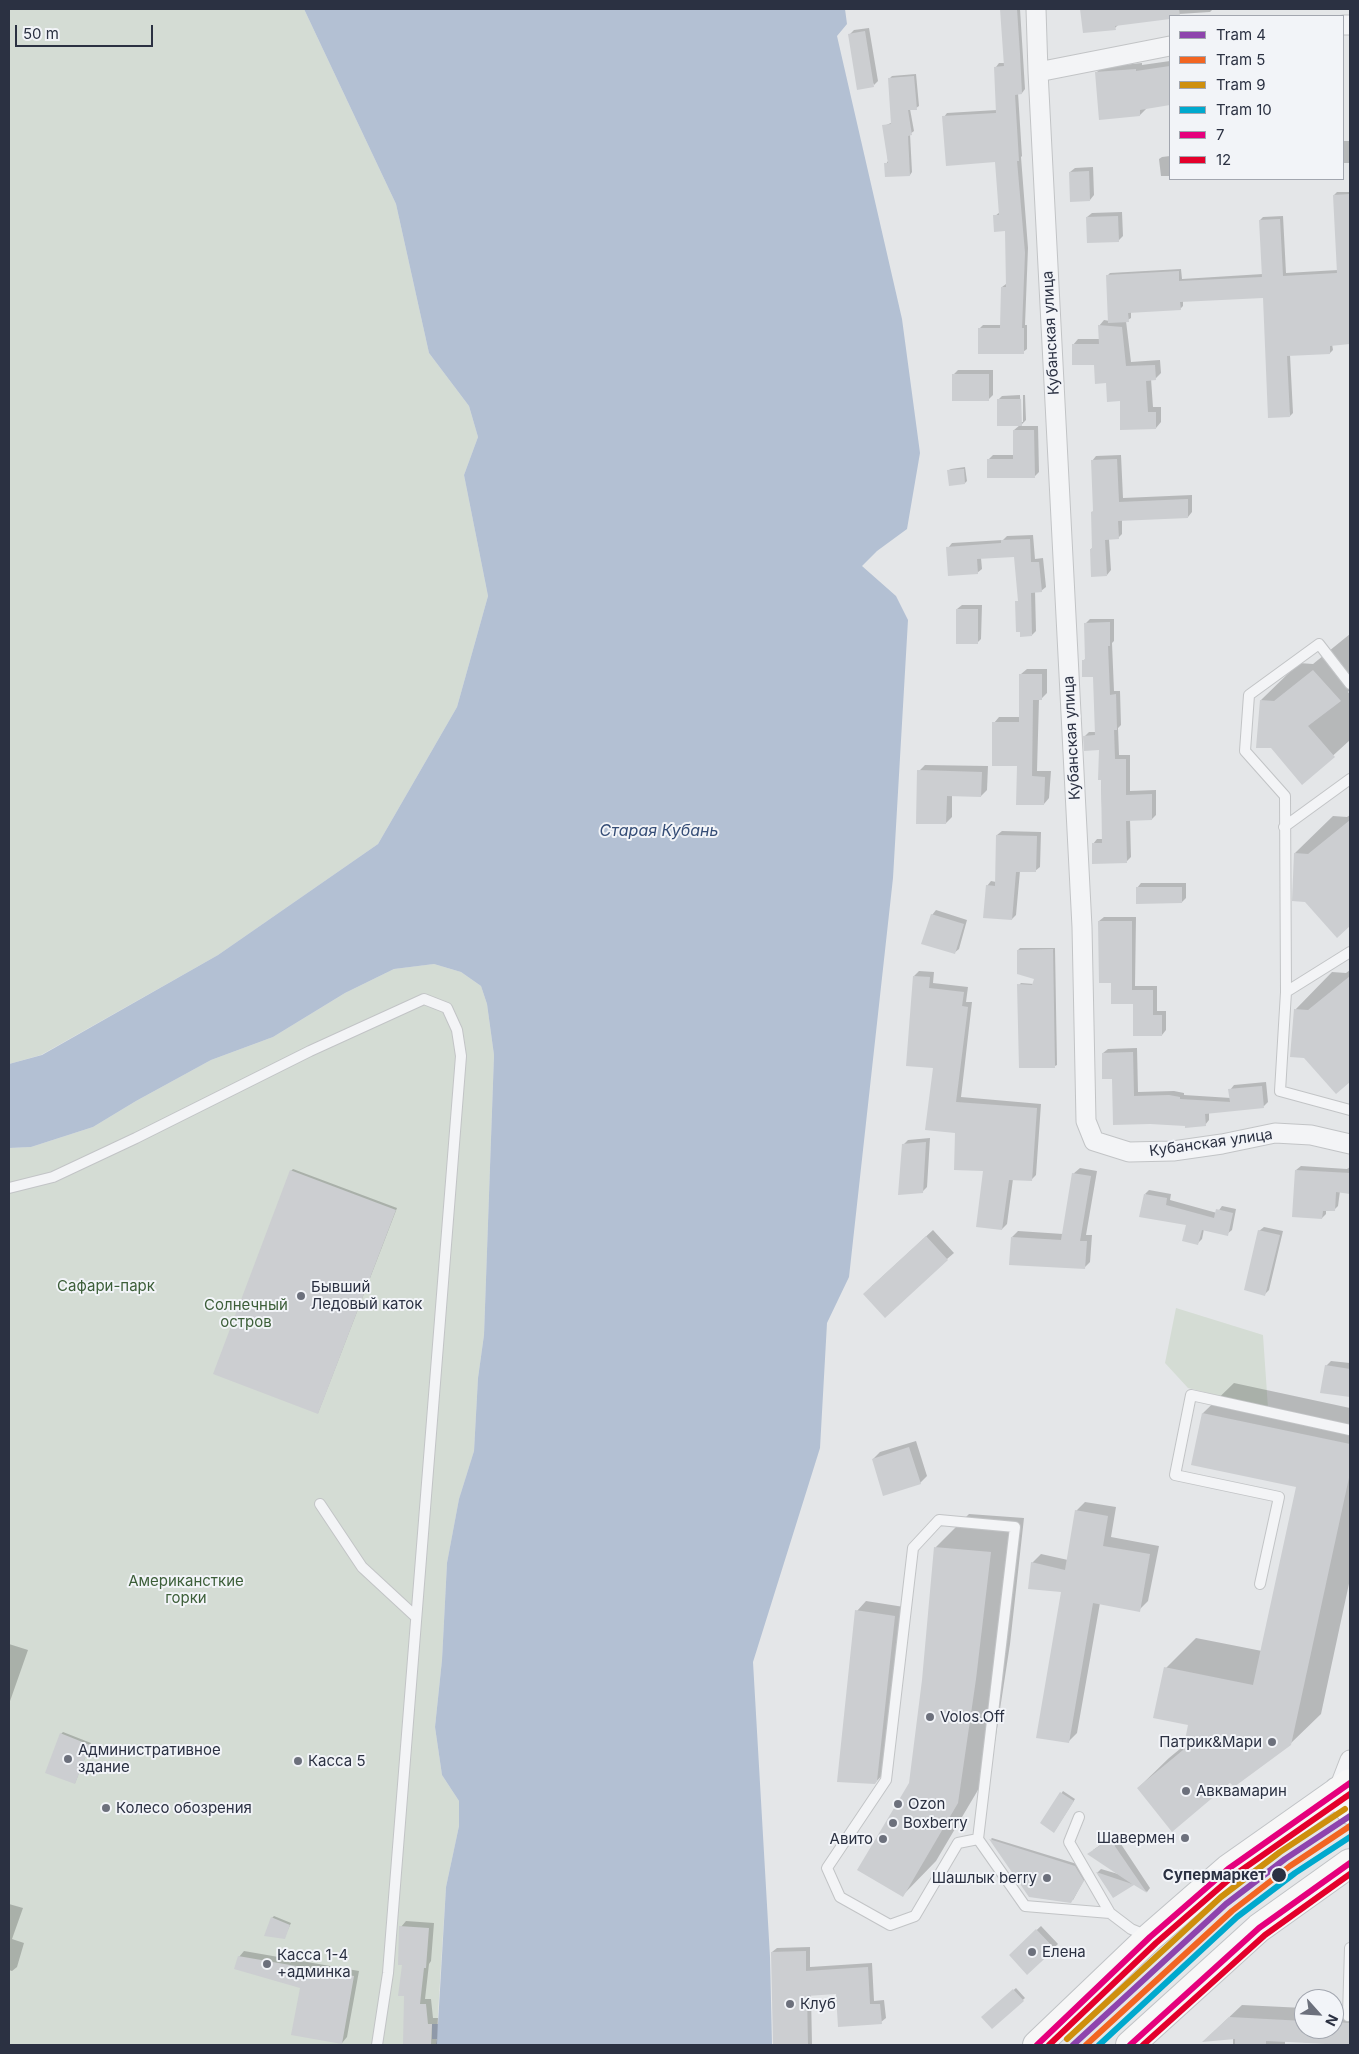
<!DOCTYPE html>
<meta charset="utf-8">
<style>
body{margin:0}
#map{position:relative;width:1359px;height:2054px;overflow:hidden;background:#e4e6e8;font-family:Inter,sans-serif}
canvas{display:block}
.frame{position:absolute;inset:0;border:10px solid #2b3142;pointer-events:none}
.legend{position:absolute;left:1169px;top:15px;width:175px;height:165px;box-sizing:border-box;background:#f2f4f8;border:1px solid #a2a6af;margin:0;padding:6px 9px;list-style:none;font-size:15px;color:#2b3142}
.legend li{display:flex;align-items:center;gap:10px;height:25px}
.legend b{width:25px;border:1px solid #a2a6af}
.north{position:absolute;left:1294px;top:1989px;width:50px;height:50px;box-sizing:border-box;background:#f2f4f8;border:1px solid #a2a6af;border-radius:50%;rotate:116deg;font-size:14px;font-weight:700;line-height:20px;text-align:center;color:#2b3142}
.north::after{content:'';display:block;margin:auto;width:18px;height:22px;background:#6c707c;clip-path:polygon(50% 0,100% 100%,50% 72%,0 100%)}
.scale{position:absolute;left:15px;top:25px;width:138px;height:22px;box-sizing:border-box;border:2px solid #2b3142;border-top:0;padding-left:6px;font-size:15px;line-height:18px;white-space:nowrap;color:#2b3142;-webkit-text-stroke:4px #f2f4f8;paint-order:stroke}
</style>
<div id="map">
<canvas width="1359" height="2054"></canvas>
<div class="frame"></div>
<ul class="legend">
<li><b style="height:6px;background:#8e44ad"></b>Tram 4</li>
<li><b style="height:6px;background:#f26522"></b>Tram 5</li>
<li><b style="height:6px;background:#ce8f0d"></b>Tram 9</li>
<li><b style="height:6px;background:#00a9ce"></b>Tram 10</li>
<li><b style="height:6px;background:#e5007d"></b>7</li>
<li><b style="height:6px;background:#e4002b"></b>12</li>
</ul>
<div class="north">N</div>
<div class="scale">50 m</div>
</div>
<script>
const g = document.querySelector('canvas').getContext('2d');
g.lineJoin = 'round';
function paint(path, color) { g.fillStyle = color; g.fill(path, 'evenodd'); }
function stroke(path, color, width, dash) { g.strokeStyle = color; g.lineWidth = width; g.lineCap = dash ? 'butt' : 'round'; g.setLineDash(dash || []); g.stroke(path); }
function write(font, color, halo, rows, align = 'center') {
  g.font = font + ' Inter,sans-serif'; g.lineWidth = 4; g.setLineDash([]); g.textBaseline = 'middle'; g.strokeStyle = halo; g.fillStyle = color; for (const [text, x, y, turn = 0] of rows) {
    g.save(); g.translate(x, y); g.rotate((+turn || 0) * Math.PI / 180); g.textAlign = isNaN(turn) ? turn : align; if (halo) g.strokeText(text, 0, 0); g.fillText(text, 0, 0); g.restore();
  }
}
const green = new Path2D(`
 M9 9H304L396 204 429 353 469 406 478 437 464 475 488 596 457 707 378 844 218 955 41 1055 9 1064Z
 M434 964 461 972 481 986 487 1004 494 1055 484 1335 478 1378 474 1451 459 1499 447 1563 442 1660 435 1727 442 1775 459 1801V1826L446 1887 436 2045H9V1148L31 1147 93 1127 136 1101 211 1060 273 1037 345 993 394 969Z
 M1176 1308 1263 1335 1268 1408 1188 1388 1165 1363Z`);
const water = new Path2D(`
 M304 9H845L847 24 837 36 902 319 920 453 907 529 877 551 862 566 896 596 908 620 893 878 849 1277 827 1323 820 1448 753 1662 770 1957 772 2045H436L437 2039H432V2024H438L446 1887 459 1826V1801L442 1775 435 1727 442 1660 447 1563 459 1499 474 1451 478 1378 484 1335 494 1055 487 1004 481 986 461 972 434 964 394 969 345 993 273 1037 211 1060 136 1101 93 1127 31 1147 9 1148V1064L42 1055 218 955 378 844 457 707 488 596 464 475 478 437 469 406 429 353 396 204Z`);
const shadow = new Path2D(`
 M1001 9H1020L1025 89 1022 93H1018L1022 156 1021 157 1028 248 1025 325H1027V349L1023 352 979 329 983 325H1002V287L1006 284V230L995 216 1000 212 996 161 944 117 947 113 997 110 996 67 999 63H1005Z
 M1082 9H1213L1210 12 1179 14 1170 16V18L1119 24 1115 28 1084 32Z
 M869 28 878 81 874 85 849 35 854 30Z
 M1170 61V104L1147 108 1140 115 1096 73 1102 67 1142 63V65Z
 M916 74 919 106 916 108 910 109 914 131 910 134 912 172 910 175 886 164 888 161 884 126 893 122 889 79 892 76Z
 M1343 141H1350V163H1343Z
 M1170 156V176H1161L1159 159 1162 157Z
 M1093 167 1094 195 1090 200 1070 172 1075 168Z
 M1337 192H1350V343L1332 344 1333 350 1330 353 1290 355 1293 413 1290 416 1264 296 1183 301V306L1180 309 1131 312V318L1126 321 1131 362 1160 360 1161 373 1155 379H1151L1153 407H1161V422L1156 428 1121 400 1096 363 1073 345 1078 339H1100L1099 326 1104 320 1110 321 1107 276 1110 273 1181 269 1182 279 1263 274 1260 220 1263 217 1283 216 1286 273 1338 270 1334 195Z
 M1122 212 1123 236 1118 241 1087 217 1092 213Z
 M958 370H993V395L989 399 953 375Z
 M1020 395 1021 422H1023V395H1025L1026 420 1020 426H1038L1039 472 1034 477 989 459 993 455H1014V430L1020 425 998 400 1002 396Z
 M1121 455 1123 498 1192 495V512L1188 517 1122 519V534L1118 538 1109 539 1111 570 1107 575 1091 549 1093 547 1094 510 1092 461 1096 456Z
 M965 467 967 481 965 483 949 470 951 469Z
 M1033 535 1035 559 1043 558 1046 587 1041 591H1035L1036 631 1032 635 1017 602 1019 600 1015 556 981 558 982 569 977 573 948 548 952 543 1003 540 1007 536Z
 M962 605H982L981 639 977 643 957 609Z
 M1090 619H1114V641L1112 643 1114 691H1120L1121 725 1118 728 1119 755H1130V791L1156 790V815L1152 819H1130L1131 857 1126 862 1093 844 1097 839H1103L1100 749 1085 736 1089 732H1096L1094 676 1083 661 1086 658V623Z
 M1350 634V690L1348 692 1350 694V740L1303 783 1261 700 1299 663 1313 664Z
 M1027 669H1047V693L1041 699H1039L1037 771H1051L1049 798 1044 804 994 723 999 717H1021V674Z
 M925 765 988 766 987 790 981 796 952 795V817L946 823 919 771Z
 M1350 815V924L1337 936 1295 853 1333 816 1347 817Z
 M1002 831 1041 832 1040 867 1035 871H1020L1016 915 1012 919 987 886 991 881 996 882 997 835Z
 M1141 883H1186V898L1182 902 1137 888Z
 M936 910 967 920 959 949 954 953 932 915Z
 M1104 917H1136L1135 986H1157V1011H1166V1030L1162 1035 1134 1003 1113 982 1099 921Z
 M1020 948H1055L1057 1065 1055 1066 1019 985 1021 983 1034 984 1035 978 1018 950Z
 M1350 970V1080L1336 1092 1295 1010 1332 972 1346 973Z
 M919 971 934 972 933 983 968 987 966 1002H972L961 1097 1041 1104 1036 1175 1031 1180 1013 1179 1007 1224 1002 1229 985 1170 956 1132 934 1067 914 976Z
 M1137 1048 1138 1092 1174 1091 1184 1093V1095L1231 1098 1230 1090 1234 1085 1266 1082 1268 1102 1264 1106 1209 1112V1120L1205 1125 1150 1123 1114 1078 1103 1053 1108 1049Z
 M930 1138 927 1187 922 1192 903 1145 908 1140Z
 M1301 1166 1347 1169 1350 1167V1193L1340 1191 1338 1206 1334 1210H1326V1214L1322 1218 1296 1170Z
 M1080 1168 1097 1171 1086 1235H1092L1090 1262 1084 1268 1012 1237 1018 1231 1063 1234 1073 1174Z
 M293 1169 397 1208 318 1413 291 1171Z
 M1149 1190 1171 1194 1170 1200 1217 1213 1222 1206 1236 1209 1232 1230 1227 1234 1204 1229 1202 1239 1197 1244 1188 1224 1145 1194Z
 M1264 1227 1283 1231 1269 1290 1265 1294 1259 1231Z
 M933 1230 954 1253 947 1259 871 1287Z
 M1331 1361 1350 1363V1396L1322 1392 1326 1366Z
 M1234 1383 1350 1408V1579L1321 1714 1290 1744 1230 1781 1138 1788 1169 1758 1186 1744 1190 1724 1166 1668 1196 1638 1262 1651 1298 1486 1192 1464 1203 1413Z
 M916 1441 927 1476 920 1483 873 1459 880 1452Z
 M1085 1502 1116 1507 1111 1537 1159 1546 1148 1601 1139 1610 1100 1603 1077 1733 1068 1742 1063 1591 1032 1563 1041 1554 1068 1560 1076 1511Z
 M969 1514 1024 1518 1010 1644 991 1768 936 1861 903 1895 911 1783 923 1680 936 1547Z
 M866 1601 904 1607 884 1773 875 1783 857 1611Z
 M9 1644 28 1650 9 1704Z
 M63 1732 91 1743 75 1783 61 1734Z
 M1063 1791 1075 1799 1056 1829 1041 1823Z
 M1115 1835 1150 1888 1147 1892 1134 1883 1114 1897 1097 1873 1101 1869 1118 1874 1093 1850Z
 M992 1838 1077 1864 1085 1878 1073 1900 1029 1896 991 1839Z
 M9 1904 23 1908 12 1939 24 1943 17 1967 12 1971 9 1970Z
 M274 1916 291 1923 284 1938 272 1918Z
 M406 1921 434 1923 431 1961 429 1964 425 1999H431L433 2018H438L437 2045H404L405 1995 401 1927Z
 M1041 1926 1058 1944 1027 1973 1010 1955Z
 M810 1947V1967L872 1963 874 2001 884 2000 886 2018 881 2022 837 1993 811 1994 812 2045H774L772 1952 777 1948Z
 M244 1951 359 1971 347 2037 342 2043 301 1987 239 1957Z
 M1016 1988 1025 1998 992 2027 983 2017Z
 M1242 2005 1304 2008V2029H1334V2009L1350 2010V2045L1285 2041V2045H1233V2038L1205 2040Z`);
const building = new Path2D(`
 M1000 9H1017L1020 54 1022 94 1015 95 1019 161H1017L1025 253 1022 328H1024V354H978V328H1000L1001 287H1006L1005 231 994 232 993 215H999L995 162 946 166 942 116 996 113 994 67 1004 66Z
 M1080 9H1179L1180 16H1170V19L1115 26 1116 30 1083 33Z
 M865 31 874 87 857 90 848 34Z
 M1170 66V105L1140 110V116L1099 120 1095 72 1136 69V71Z
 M914 76 917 110H908L912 135 908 136 910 176 885 177 884 163H888L882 125 891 124 888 78Z
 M1089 171 1090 201 1070 202 1069 172Z
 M1350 194V344L1330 346V354L1287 356 1290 417 1268 418 1263 298 1180 302 1181 310 1128 313 1129 322 1108 323 1106 275 1179 271V281L1262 277 1259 220 1280 219 1283 276 1337 273 1333 195Z
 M1118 216 1119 242 1087 243 1086 217Z
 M1098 325 1122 327 1126 366 1155 365 1156 380 1146 381 1148 412H1156V429L1120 430V401L1107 402 1106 383 1095 384 1094 365H1072V344H1099Z
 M952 374H989V401H952Z
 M997 399H1021L1022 426H997Z
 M1013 430H1034L1035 478H987V459H1013Z
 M1117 459 1119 502 1188 499V518L1118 521 1119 539 1105 540 1107 576 1091 577 1090 549H1092L1091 512 1093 511 1091 460Z
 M964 469 965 484 949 486 947 470Z
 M1030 539 1031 562H1039L1042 592 1031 593 1032 636 1020 637V632H1016L1015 601H1018L1014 557 977 559 978 574 948 576 946 547 1001 543V540Z
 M956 609H978V644H956Z
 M1110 622V646H1108L1110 695 1116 694 1117 730H1114L1115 759H1126V795L1152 794V820L1126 821 1127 863 1092 864V843H1102L1101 780H1098L1099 750 1084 751 1083 736 1095 735 1093 677H1082V660H1085L1084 623Z
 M1313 670 1341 701 1308 726 1335 757 1302 785 1271 748H1256L1260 700 1274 701Z
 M1019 674H1042V700H1033L1032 776 1045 777 1044 805H1016L1017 766H992V722H1019Z
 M917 770 982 772 981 797 947 796 946 824H916Z
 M1350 820V926L1337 938 1305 902 1292 901 1294 853 1308 854Z
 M996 835 1037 836 1036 872H1016L1012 920 983 918 986 885 995 886Z
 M1136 887H1182V903L1136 904Z
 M931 914 964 924 955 954 921 944Z
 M1098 921H1132V990H1153V1015H1162V1036H1133V1004H1111V983H1099Z
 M1053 949 1055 1068H1019L1017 984 1032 985 1034 979 1017 974V950Z
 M913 976 930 977 929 988 964 992 962 1006 968 1007 956 1102 1037 1108 1032 1181 1009 1180 1002 1230 976 1227 983 1171 954 1170 955 1133 925 1130 933 1068 906 1066Z
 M1350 976V1082L1336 1094 1304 1058 1290 1057 1294 1009 1308 1010Z
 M1133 1052 1134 1096 1169 1095 1180 1097V1099L1230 1102 1228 1089 1262 1086 1264 1108 1205 1114 1206 1126 1185 1128V1126L1150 1124 1113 1125 1112 1079H1102V1053Z
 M926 1142 923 1193 898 1195 902 1144Z
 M290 1170 396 1210 318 1414 213 1374Z
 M1295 1170 1350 1173V1194L1336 1192 1335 1211H1323L1322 1219 1292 1217Z
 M1072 1173 1091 1176 1080 1241H1087L1085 1269 1009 1265 1011 1237 1061 1240Z
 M1144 1194 1167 1198 1166 1205 1214 1218 1216 1209 1233 1213 1228 1236 1202 1230 1198 1245 1182 1241 1186 1225 1139 1217Z
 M1258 1230 1280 1235 1265 1296 1244 1290Z
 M926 1236 948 1260 885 1318 863 1294Z
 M1325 1365 1350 1369V1397L1320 1393Z
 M1202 1413 1350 1444V1473L1291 1745 1234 1787 1230 1783 1172 1832 1137 1788 1183 1750 1188 1725 1153 1718 1164 1667 1253 1685 1296 1487 1191 1465Z
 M909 1447 921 1484 883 1496 872 1459Z
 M1075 1510 1108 1516 1103 1546 1150 1554 1140 1612 1093 1603 1069 1743 1036 1738 1061 1592 1028 1589 1031 1562 1065 1570Z
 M934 1547 991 1552 976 1679 958 1803 903 1897 857 1870 909 1783 922 1680Z
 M855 1610 895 1616 877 1781 875 1784 837 1782Z
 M60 1733 90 1745 75 1784 45 1773Z
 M1060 1792 1074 1801 1054 1833 1040 1823Z
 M989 1839 1075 1866 1084 1881 1071 1903 1029 1897Z
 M1110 1839 1147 1893 1134 1885 1113 1898 1096 1872 1132 1884 1087 1854Z
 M271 1917 290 1925 285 1939 264 1936Z
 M399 1926 429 1928 426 1968H424L420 2004H426L428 2024H432L431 2045H403L404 1996H398L402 1965H398Z
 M1036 1929 1055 1949 1027 1975 1009 1955Z
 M806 1951V1971L868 1967 870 2004H880L882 2024 838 2027 836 1994 807 1996 808 2045H773L771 1952Z
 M238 1956 354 1976 342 2044 291 2035 300 1988 234 1969Z
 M1013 1989 1024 2001 992 2029 981 2017Z
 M1229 2017 1304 2021V2029H1334V2022L1350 2023V2045L1266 2041V2045H1235V2039L1202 2042Z`);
const service = new Path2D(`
 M1350 684 1319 644 1249 695 1245 751 1285 796 1286 992 1280 1091 1350 1110
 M1284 827 1350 779
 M1286 992 1350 952
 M9 1188 53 1177 136 1138 310 1051 424 999 447 1008 457 1030 461 1056 388 1973 377 2045
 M320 1504 362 1567 415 1616
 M1260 1584 1279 1497 1175 1475 1191 1395 1350 1430
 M1079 1817 1069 1842 1110 1913 1131 1929 1148 1936
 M978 1839 958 1843 915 1916 890 1925 840 1897 827 1868 886 1780 913 1548 939 1520 1015 1527 978 1839 1025 1906 1110 1913
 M1348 2016 1350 1948`);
const minor = new Path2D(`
 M1036 9 1038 72
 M1343 25H1350
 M1170 46 1038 72 1082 927 1086 1121 1094 1141 1129 1152 1173 1151 1222 1144 1275 1133 1311 1135 1350 1144
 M1338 1791 1350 1760`);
const primary = new Path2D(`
 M1338 1791 1350 1810
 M1037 2045 1150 1937 1228 1869 1350 1783
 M1130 2045 1259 1928 1350 1863`);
const bus1 = new Path2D(`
 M1037 2045 1150 1937 1228 1869 1350 1783
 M1130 2045 1259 1928 1350 1863`);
const bus2 = new Path2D(`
 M1049 2045 1156 1943 1233 1876 1350 1794
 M1143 2045 1265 1935 1350 1874`);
const tram1 = new Path2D(`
 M1073 2045 1226 1904 1285 1859 1350 1816`);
const tram2 = new Path2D(`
 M1086 2045 1232 1911 1290 1866 1350 1826`);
const tram3 = new Path2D(`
 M1067 2039 1221 1897 1280 1852 1345 1809`);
const tram4 = new Path2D(`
 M1099 2045 1237 1917 1295 1873 1350 1837`);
const markers = [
 [301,1296,5,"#6c707c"],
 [930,1717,5,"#6c707c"],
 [1272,1742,5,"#6c707c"],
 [68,1759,5,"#6c707c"],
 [298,1761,5,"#6c707c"],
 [1186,1791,5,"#6c707c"],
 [898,1804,5,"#6c707c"],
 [106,1808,5,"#6c707c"],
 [893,1823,5,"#6c707c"],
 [1185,1838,5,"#6c707c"],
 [883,1839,5,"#6c707c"],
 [1279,1875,8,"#2b3142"],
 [1047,1878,5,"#6c707c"],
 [1032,1952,5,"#6c707c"],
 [267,1964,5,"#6c707c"],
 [790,2004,5,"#6c707c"]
];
const streetNames = [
 ["Кубанская улица",1051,333,-93],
 ["Кубанская улица",1072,738,-93],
 ["Кубанская улица",1211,1143,-8]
];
const parkNames = [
 ["Сафари-парк",106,1286],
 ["Солнечный",246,1305],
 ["остров",246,1322],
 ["Американсткие",186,1581],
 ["горки",186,1598]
];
const poiNames = [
 ["Бывший",311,1287],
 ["Ледовый каток",311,1304],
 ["Volos.Off",940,1717],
 ["Патрик&Мари",1262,1742,"right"],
 ["Административное",78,1750],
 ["здание",78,1767],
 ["Касса 5",308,1761],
 ["Авквамарин",1196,1791],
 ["Ozon",908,1804],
 ["Колесо обозрения",116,1808],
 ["Boxberry",903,1823],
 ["Шавермен",1175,1838,"right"],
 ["Авито",873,1839,"right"],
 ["Шашлык berry",1037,1878,"right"],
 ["Елена",1042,1952],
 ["Касса 1-4",277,1955],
 ["+админка",277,1972],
 ["Клуб",800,2004]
];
const stopNames = [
 ["Супермаркет",1266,1875]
];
const waterNames = [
 ["Старая Кубань",659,831]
];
paint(green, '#d4dcd4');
paint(water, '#b3c0d3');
paint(shadow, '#0003');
paint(building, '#ccced1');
stroke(service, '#c2c4c6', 12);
stroke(minor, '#c2c4c6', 21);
stroke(primary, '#c0c3c6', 30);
stroke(service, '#f3f4f6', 10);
stroke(minor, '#f3f4f6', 19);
stroke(primary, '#f7f7f7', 28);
stroke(bus1, '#e5007d', 6);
stroke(bus2, '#e4002b', 6);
stroke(tram1, '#8e44ad', 6);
stroke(tram2, '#f26522', 6);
stroke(tram3, '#ce8f0d', 6);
stroke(tram4, '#00a9ce', 6);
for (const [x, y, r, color] of markers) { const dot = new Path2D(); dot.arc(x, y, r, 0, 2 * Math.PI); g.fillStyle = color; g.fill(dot); stroke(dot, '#f2f4f8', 2); }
write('15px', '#2b3142', '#f2f4f8', streetNames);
write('15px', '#3c5e38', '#f2f4f8', parkNames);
write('15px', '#2b3142', '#f2f4f8', poiNames, 'left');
write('bold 15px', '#2b3142', '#f2f4f8', stopNames, 'right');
write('italic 16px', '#354d76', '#f2f4f8', waterNames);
</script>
